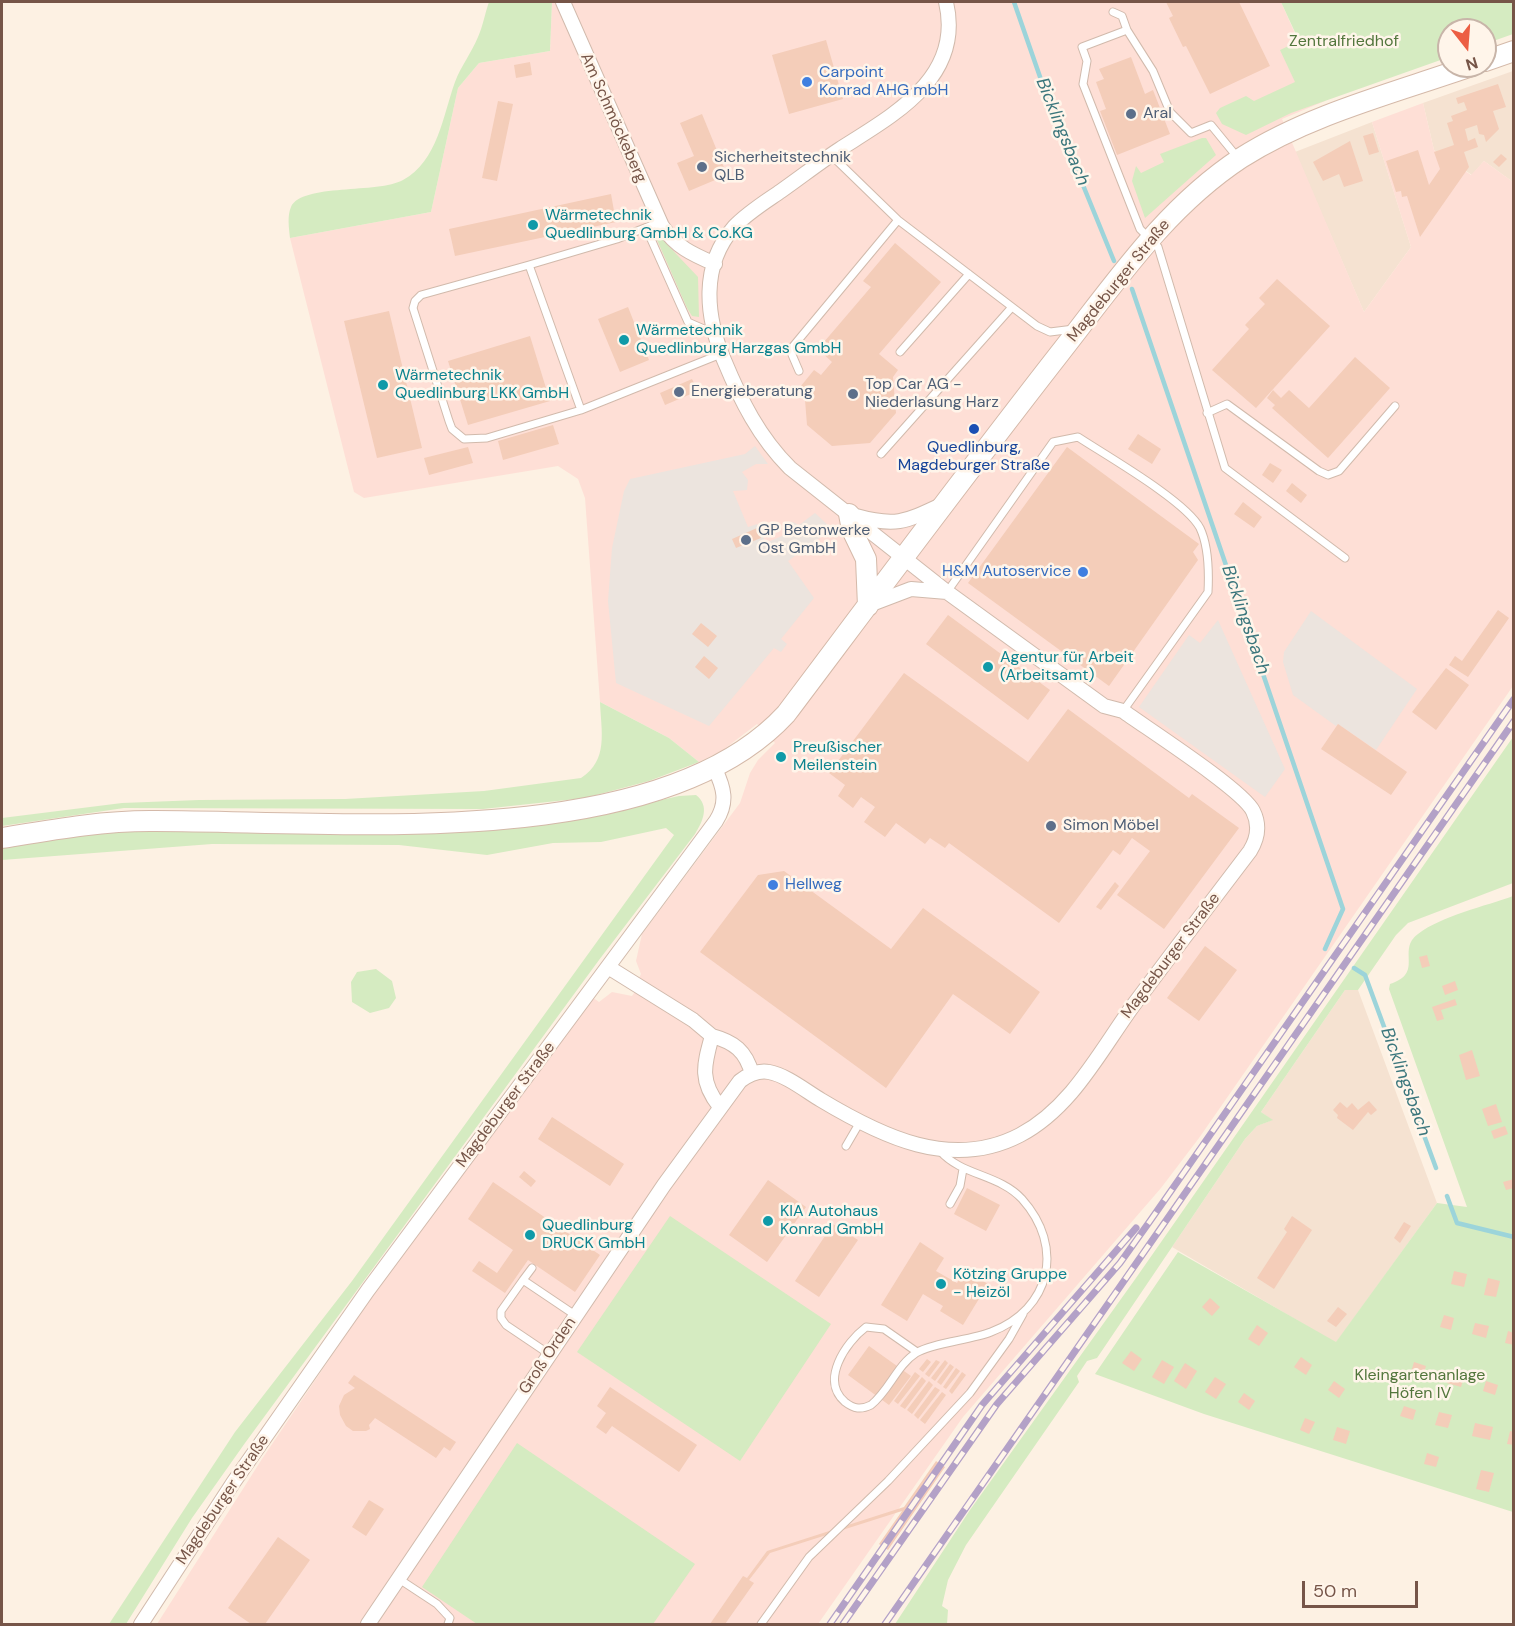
<!DOCTYPE html>
<meta charset="utf-8">
<style>
body{margin:0}
#map{position:relative;width:1515px;height:1626px;overflow:hidden;background:#fdf1e3;font-family:"DM Sans",sans-serif}
canvas{display:block}
.frame{position:absolute;inset:0;border:3px solid #765548;pointer-events:none}
.north{position:absolute;left:1437px;top:18px;width:60px;height:60px;box-sizing:border-box;background:#fff5ea;border:2px solid #c8b5a9;border-radius:50%;rotate:163deg;font-size:16px;font-weight:700;line-height:24px;text-align:center;color:#765548}
.north::after{content:'';display:block;margin:auto;width:21px;height:27px;background:#ec5e43;clip-path:polygon(50% 0,100% 100%,50% 72%,0 100%)}
.scale{position:absolute;left:1302px;top:1581px;width:116px;height:27px;box-sizing:border-box;border:3px solid #765548;border-top:0;padding-left:8px;font-size:18px;line-height:21px;white-space:nowrap;color:#765548;-webkit-text-stroke:4px #fff5ea;paint-order:stroke}
</style>
<div id="map">
<canvas width="1515" height="1626"></canvas>
<div class="frame"></div>
<div class="north">N</div>
<div class="scale">50 m</div>
</div>
<script>
const g = document.querySelector('canvas').getContext('2d');
g.lineJoin = 'round';
function paint(path, color) { g.fillStyle = color; g.fill(path, 'evenodd'); }
function stroke(path, color, width, dash) { g.strokeStyle = color; g.lineWidth = width; g.lineCap = dash ? 'butt' : 'round'; g.setLineDash(dash || []); g.stroke(path); }
function write(font, color, halo, rows, align = 'center') {
  g.font = font + ' "DM Sans",sans-serif'; g.lineWidth = 5; g.setLineDash([]); g.textBaseline = 'middle'; g.strokeStyle = halo; g.fillStyle = color; for (const [text, x, y, turn = 0] of rows) {
    g.save(); g.translate(x, y); g.rotate((+turn || 0) * Math.PI / 180); g.textAlign = isNaN(turn) ? turn : align; if (halo) g.strokeText(text, 0, 0); g.fillText(text, 0, 0); g.restore();
  }
}
const residential = new Path2D(`
 M1513 71V182L1484 161 1472 175 1434 150 1423 103Z
 M1372 122 1411 247 1364 312 1295 152Z
 M1345 990H1358L1437 1203 1336 1343 1172 1247 1245 1139 1257 1126 1272 1120 1261 1112Z`);
const commercial = new Path2D(`
 M552 2H1281L1325 101 1282 119 1364 312 1411 247 1372 122 1423 103 1434 150 1471 175 1484 161 1513 182V686L1199 1138 1161 1188 963 1417 818 1624H157L262 1459 372 1296 592 997 599 1002 612 992 632 996 641 983 638 980 641 974 636 961 642 934 740 803 750 773 758 760 775 743 757 724 723 750 699 762 669 738 600 702 585 498 578 479 558 466 364 498 354 492 290 238 431 212 458 88 479 63 550 51Z`);
const industrial = new Path2D(`
 M755 446 768 464H756L742 472 748 480 747 490 733 491 748 527 757 524 766 543 784 535 783 528 793 522 799 525 815 513 832 529 788 561 814 598 781 639 787 644 781 652 774 648 709 726 616 683 608 601 612 548 624 491 630 479 745 454Z
 M1311 611 1417 689 1376 750 1338 724 1336 726 1293 695 1283 662 1284 652Z
 M1218 620 1285 769 1265 797 1139 707 1189 635 1200 643Z`);
const green = new Path2D(`
 M489 2H552L550 51 479 63 458 88 431 212 290 238C289 228 287 216 291 207 302 183 378 194 403 180 438 161 443 115 455 82 461 66 472 52 478 37 483 26 485 13 489 2Z
 M1281 2H1513V34L1485 44V30H1449V57L1291 113 1246 135 1222 124 1216 113 1220 108 1246 96 1254 101 1295 82 1280 50 1299 41Z
 M1202 138H1206L1216 155 1145 218 1132 181 1136 166 1141 173 1164 162 1160 154Z
 M661 238 698 277 699 317 692 316 687 308 657 240Z
 M600 702 669 738 699 762 649 781 585 798 483 809 124 808 2 826V818L122 803 199 800 345 799 484 791 581 778C609 760 601 731 600 702Z
 M1513 737V883L1408 923 1396 935 1358 990H1345L1261 1112 1273 1120 1257 1126 1245 1139 1097 1358 1087 1361 1077 1376 1079 1382 966 1545 948 1580 942 1606 948 1610 947 1624H895L970 1510 1136 1278Z
 M696 795C710 806 703 821 695 834L599 960 245 1443 192 1518 126 1624H109L235 1432 352 1281 674 835 666 828 601 842 553 843 487 855 399 845 212 844 2 860V847L109 832 474 831 575 819 679 796Z
 M1513 896V1512L1204 1414 1095 1374 1178 1252 1336 1342 1437 1203 1467 1207 1389 989 1390 984C1425 973 1396 950 1418 934 1441 916 1486 906 1513 896Z
 M376 969 392 981 396 998 389 1008 370 1013 352 1002 351 982 357 972Z
 M670 1216 831 1324 740 1461 577 1352Z
 M517 1443 695 1564 653 1624H477L422 1587Z`);
const stream = new Path2D(`
 M1014 2 1047 97 1114 261
 M1132 289 1343 909 1325 949
 M1354 968 1365 975 1436 1168
 M1447 1196 1457 1223 1514 1237`);
const building = new Path2D(`
 M1166 2H1239L1270 66 1210 94 1186 46 1183 47 1169 18 1173 16Z
 M826 40 843 99 789 114 772 55Z
 M1131 57 1145 94 1153 90 1170 134 1117 155 1100 111 1106 109 1096 82 1104 79 1099 69Z
 M530 62 532 75 516 78 514 65Z
 M1498 84 1506 107 1493 111 1499 129 1486 142 1484 135 1479 134 1477 125 1465 129 1468 141 1475 138 1478 147 1464 152 1469 167 1420 237 1407 196 1402 197 1401 191 1396 192 1386 161 1418 150 1429 185 1440 169 1434 152 1454 145 1447 123 1453 121 1451 116 1467 110 1464 102 1458 104 1456 98Z
 M498 101 513 104 497 181 482 178Z
 M702 114 727 175 689 191 677 163 694 156 680 123Z
 M1373 133 1379 152 1369 155 1363 136Z
 M1350 141 1363 181 1344 187 1339 174 1323 181 1313 162Z
 M1501 154 1507 159 1499 167 1493 162Z
 M611 194 616 222 455 256 449 229Z
 M895 243 941 282 879 354 898 370 893 377 896 413 870 443 832 446 807 425 805 400 796 392 814 370 821 375 832 362 818 349 871 287 863 281Z
 M1277 279 1330 326 1256 408 1212 370 1249 329 1245 325 1265 304 1259 298Z
 M628 307 649 360 620 372 598 319Z
 M389 311 422 448 377 458 344 321Z
 M530 336 550 401 468 425 448 361Z
 M1355 357 1390 388 1328 458 1272 408 1275 405 1267 398 1273 390 1281 398 1289 390 1309 408Z
 M692 379 698 391 665 405 660 393Z
 M553 425 559 444 503 460 498 441Z
 M1138 434 1161 449 1152 464 1128 449Z
 M468 447 473 463 429 475 424 458Z
 M1067 447 1199 544 1193 552 1198 560 1109 686 968 583Z
 M1270 463 1282 470 1273 483 1262 475Z
 M1292 483 1307 495 1301 503 1286 491Z
 M1243 502 1262 517 1254 528 1234 514Z
 M757 528 761 538 736 548 732 539Z
 M1498 610 1509 618 1468 677 1449 665 1455 656 1462 661Z
 M948 615 1050 690 1028 720 926 644Z
 M701 623 717 636 708 647 692 634Z
 M704 656 718 668 709 679 695 667Z
 M1446 668 1469 685 1436 730 1412 712Z
 M904 673 1028 762 1068 709 1189 798 1192 794 1239 828 1164 929 1117 895 1150 851 1132 838 1120 855 1113 850 1059 923 949 843 945 848 930 838 925 844 896 823 885 837 864 822 875 807 861 797 853 808 838 796 845 785 829 773Z
 M1338 724 1407 772 1391 795 1321 749Z
 M784 871 891 949 923 908 1040 992 1010 1034 953 994 886 1088 700 952 758 875Z
 M1115 882 1119 886 1101 910 1096 907Z
 M1205 946 1237 970 1199 1021 1167 998Z
 M1427 955 1430 966 1422 968 1419 957Z
 M1455 981 1458 990 1445 995 1442 986Z
 M1455 999 1457 1005 1441 1010 1444 1019 1437 1021 1432 1007Z
 M1472 1050 1480 1076 1466 1080 1459 1055Z
 M1369 1101 1377 1110 1371 1115 1368 1112 1353 1130 1337 1118 1338 1115 1333 1110 1340 1102 1347 1108 1352 1103 1358 1110Z
 M1496 1104 1502 1122 1488 1126 1482 1109Z
 M552 1117 624 1164 610 1186 538 1139Z
 M1505 1126 1508 1134 1494 1139 1491 1131Z
 M524 1171 536 1181 531 1187 519 1177Z
 M1514 1179V1188L1506 1190 1503 1182Z
 M768 1180 806 1207 767 1262 729 1235Z
 M493 1182 600 1255 575 1292 528 1260 505 1293 472 1271 479 1261 497 1273 513 1250 468 1219Z
 M967 1188 1000 1205 986 1231 954 1214Z
 M1292 1216 1312 1230 1274 1289 1257 1278 1287 1232 1284 1229Z
 M1404 1222 1411 1226 1400 1243 1394 1238Z
 M833 1224 858 1240 819 1297 795 1281Z
 M920 1242 944 1258 936 1271 957 1283 965 1270 988 1284 963 1325 940 1311 943 1306 923 1294 907 1321 881 1305Z
 M1454 1271 1467 1274 1464 1287 1451 1284Z
 M1488 1278 1500 1281 1496 1297 1484 1295Z
 M1210 1298 1220 1307 1212 1316 1202 1307Z
 M1338 1307 1347 1314 1336 1327 1327 1321Z
 M1444 1315 1454 1318 1451 1330 1440 1327Z
 M1475 1323 1489 1326 1486 1338 1472 1334Z
 M1257 1325 1268 1333 1259 1346 1248 1339Z
 M1508 1331 1514 1333V1345L1505 1343Z
 M869 1346 911 1376 889 1405 848 1375Z
 M1131 1351 1142 1359 1134 1371 1122 1363Z
 M1301 1357 1312 1365 1306 1375 1294 1367Z
 M927 1359 931 1362 923 1372 919 1369Z
 M936 1360 940 1362 929 1377 925 1374Z
 M945 1360 948 1363 935 1381 931 1378Z
 M1162 1360 1174 1367 1164 1384 1152 1377Z
 M1414 1362 1426 1366 1422 1379 1410 1375Z
 M1185 1363 1197 1371 1186 1389 1174 1381Z
 M950 1364 954 1367 941 1385 937 1382Z
 M956 1368 960 1371 946 1389 943 1387Z
 M1451 1370 1465 1374 1461 1387 1447 1383Z
 M915 1372 920 1376 898 1404 894 1401Z
 M962 1372 966 1375 952 1394 949 1391Z
 M354 1375 456 1442 450 1451 444 1447 436 1458 375 1418 369 1425 370 1429 366 1431H353L346 1426 340 1415 339 1406 344 1395 355 1388 348 1383Z
 M922 1377 926 1381 905 1409 900 1406Z
 M1215 1377 1226 1384 1216 1399 1205 1392Z
 M929 1381 933 1385 912 1414 907 1410Z
 M1334 1381 1345 1389 1339 1398 1328 1390Z
 M1486 1381 1498 1385 1495 1395 1483 1391Z
 M610 1387 697 1445 679 1472 612 1426 606 1434 596 1427 606 1413 597 1406Z
 M935 1387 940 1390 918 1419 914 1415Z
 M942 1392 946 1395 925 1424 920 1420Z
 M1244 1393 1255 1401 1249 1410 1238 1402Z
 M1404 1406 1416 1410 1413 1420 1400 1416Z
 M1439 1412 1452 1415 1448 1428 1435 1425Z
 M1305 1418 1315 1422 1309 1434 1300 1430Z
 M1475 1423 1493 1427 1490 1440 1472 1436Z
 M1337 1427 1350 1431 1346 1444 1333 1440Z
 M1510 1431 1514 1432V1445L1507 1444Z
 M1427 1453 1439 1457 1436 1467 1424 1464Z
 M936 1461 945 1467 888 1550 879 1544 902 1511 770 1553 749 1580 754 1583 725 1624H710L743 1576 747 1578 767 1551 904 1507Z
 M1481 1470 1494 1473 1489 1492 1476 1489Z
 M369 1500 384 1509 366 1536 352 1527Z
 M278 1537 310 1560 265 1624H251L228 1608Z`);
const lane = new Path2D(`
 M1113 12 1122 16 1127 30
 M831 155 898 220 1037 326 1050 332 1074 329
 M1238 158 1211 125 1191 133 1170 112 1153 71 1127 30 1082 47 1087 61 1083 84 1140 229 1158 247 1225 468 1345 558
 M646 228 688 322 713 333
 M529 265 421 295 415 301 413 308 449 421 452 429 464 439 487 438 581 410 529 265 617 239 660 222
 M900 352 969 274
 M799 371 790 350 898 220
 M581 410 721 354
 M1207 413 1227 404 1319 471 1328 475 1339 471 1395 406
 M881 454 1012 307
 M947 592 1053 442 1078 437C1107 456 1186 501 1200 528 1209 547 1209 572 1208 592L1123 711
 M846 1146 860 1122
 M950 1204 960 1186 963 1169
 M523 1280 532 1268
 M917 1352 884 1329 866 1327C845 1343 820 1381 845 1402 854 1409 861 1410 871 1405 889 1391 897 1365 916 1353 932 1343 971 1340 991 1332 1051 1309 1065 1247 1022 1199 999 1174 962 1176 940 1151
 M549 1354 506 1325 501 1318V1311L523 1280 575 1315
 M399 1579 437 1604 450 1618 448 1624
 M761 1624 809 1557 888 1481 970 1393 1009 1339 1023 1314`);
const street = new Path2D(`
 M563 2 662 226C676 247 692 254 715 264
 M856 516C895 527 905 522 941 505
 M869 605 911 589 947 592
 M608 967 693 1020 712 1036
 M720 1107C699 1081 704 1065 712 1036 734 1042 746 1051 752 1074
 M141 1624 233 1483 368 1290 716 821C728 802 724 788 715 769
 M368 1624 664 1185 740 1081C748 1075 758 1070 769 1072 786 1075 806 1091 821 1100 881 1136 951 1171 1020 1135 1073 1107 1101 1049 1135 1003 1173 952 1212 901 1250 851 1258 838 1260 825 1253 811 1243 790 1148 729 1123 711L1104 706 947 592 790 468C759 437 741 401 724 360 706 317 700 266 734 227 747 213 765 202 781 191 801 177 820 162 840 149 893 115 964 78 946 2`);
const secondary = new Path2D(`
 M1485 61 1514 51
 M849 514 852 530 866 559 868 606
 M2 838C51 830 100 821 150 821 330 820 655 856 786 714 877 593 967 472 1060 353 1115 283 1165 208 1241 158 1310 114 1394 93 1471 66`);
const rail = new Path2D(`
 M830 1624 982 1405 1136 1228
 M843 1624 997 1404 1120 1263 1150 1221 1514 699
 M885 1624 1514 721`);
const markers = [
 [807,82,6,"#3f7fe0"],
 [1131,114,6,"#5c6f8a"],
 [702,167,6,"#5c6f8a"],
 [533,225,6,"#0f9aa8"],
 [624,340,6,"#0f9aa8"],
 [383,385,6,"#0f9aa8"],
 [679,392,6,"#5c6f8a"],
 [853,394,6,"#5c6f8a"],
 [974,429,6,"#1a4fb4"],
 [746,540,6,"#5c6f8a"],
 [1083,572,6,"#3f7fe0"],
 [988,667,6,"#0f9aa8"],
 [781,757,6,"#0f9aa8"],
 [1051,826,6,"#5c6f8a"],
 [773,885,6,"#3f7fe0"],
 [768,1221,6,"#0f9aa8"],
 [530,1235,6,"#0f9aa8"],
 [941,1284,6,"#0f9aa8"]
];
const parkNames = [
 ["Zentralfriedhof",1344,42],
 ["Kleingartenanlage",1420,1376],
 ["Höfen IV",1420,1394]
];
const shopNames = [
 ["Carpoint",819,73],
 ["Konrad AHG mbH",819,91],
 ["H&M Autoservice",1071,572,"right"],
 ["Hellweg",785,885]
];
const serviceNames = [
 ["Aral",1143,114],
 ["Sicherheitstechnik",714,158],
 ["QLB",714,176],
 ["Top Car AG -",865,385],
 ["Niederlasung Harz",865,403],
 ["Energieberatung",691,392],
 ["GP Betonwerke",758,531],
 ["Ost GmbH",758,549],
 ["Simon Möbel",1063,826]
];
const streetNames = [
 ["Am Schmöckeberg",613,118,66],
 ["Magdeburger Straße",1119,281,-51],
 ["Magdeburger Straße",1171,956,-53],
 ["Magdeburger Straße",506,1105,-53],
 ["Groß Orden",548,1356,-56],
 ["Magdeburger Straße",223,1500,-56]
];
const cultureNames = [
 ["Wärmetechnik",545,216],
 ["Quedlinburg GmbH & Co.KG",545,234],
 ["Wärmetechnik",636,331],
 ["Quedlinburg Harzgas GmbH",636,349],
 ["Wärmetechnik",395,376],
 ["Quedlinburg LKK GmbH",395,394],
 ["Agentur für Arbeit",1000,658],
 ["(Arbeitsamt)",1000,676],
 ["Preußischer",793,748],
 ["Meilenstein",793,766],
 ["KIA Autohaus",780,1212],
 ["Konrad GmbH",780,1230],
 ["Quedlinburg",542,1226],
 ["DRUCK GmbH",542,1244],
 ["Kötzing Gruppe",953,1275],
 ["- Heizöl",953,1293]
];
const transitNames = [
 ["Quedlinburg,",974,448],
 ["Magdeburger Straße",974,466]
];
const waterNames = [
 ["Bicklingsbach",1062,132,68],
 ["Bicklingsbach",1245,620,71],
 ["Bicklingsbach",1405,1082,70]
];
paint(residential, '#f5e2d1');
paint(commercial, '#fedfd6');
paint(industrial, '#ece4de');
paint(green, '#d5ebc1');
stroke(stream, '#9cd4da', 4.5);
paint(building, '#f4cdb9');
stroke(lane, '#d1baac', 9);
stroke(street, '#d1baac', 16);
stroke(secondary, '#d4b9a9', 22);
stroke(lane, '#fff', 7);
stroke(street, '#fff', 14);
stroke(secondary, '#fff', 20);
stroke(rail, '#b3a1c7', 7);
stroke(rail, '#fff5ea', 4.5, [14]);
for (const [x, y, r, color] of markers) { const dot = new Path2D(); dot.arc(x, y, r, 0, 2 * Math.PI); g.fillStyle = color; g.fill(dot); stroke(dot, '#fff5ea', 2); }
write('16px', '#52763c', '#fff5ea', parkNames);
write('16px', '#366cbe', '#fff5ea', shopNames, 'left');
write('16px', '#4e5e75', '#fff5ea', serviceNames, 'left');
write('16px', '#765548', '#fff5ea', streetNames);
write('16px', '#0d838f', '#fff5ea', cultureNames, 'left');
write('16px', '#164399', '#fff5ea', transitNames);
write('italic 18px', '#3b767c', '#fff5ea', waterNames);
</script>
